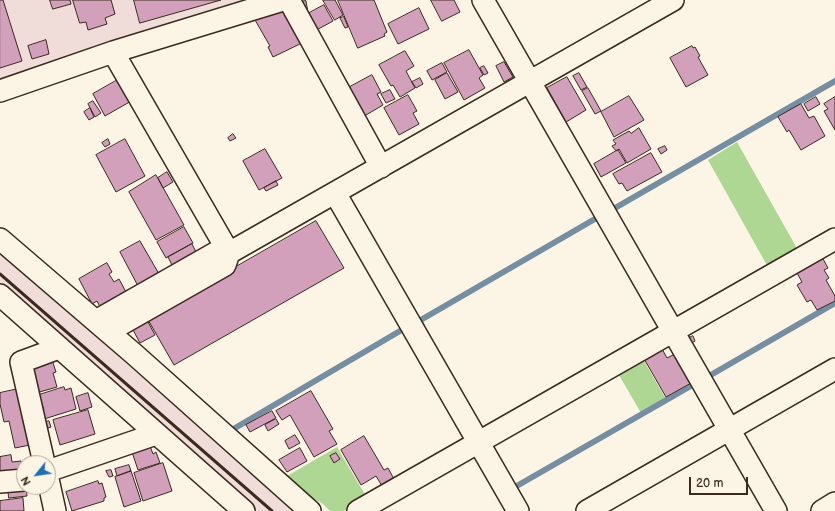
<!DOCTYPE html>
<style>
body{margin:0}
#map{position:relative;width:835px;height:511px;overflow:hidden;background:#fcf5e5;font-family:"Balsamiq Sans",sans-serif}
canvas{display:block}
.north{position:absolute;left:16px;top:455px;width:40px;height:40px;box-sizing:border-box;background:#fcf5e5;border:1px solid #afa495;border-radius:50%;rotate:240deg;font-size:11px;font-weight:700;line-height:16px;text-align:center;color:#3b2a1e}
.north::after{content:'';display:block;margin:auto;width:14px;height:18px;background:#1f6fb2;clip-path:polygon(50% 0,100% 100%,50% 72%,0 100%)}
.scale{position:absolute;left:689px;top:477px;width:59px;height:18px;box-sizing:border-box;border:2px solid #3b2a1e;border-top:0;padding-left:5px;font-size:12px;line-height:14px;white-space:nowrap;color:#3b2a1e;-webkit-text-stroke:3px #fcf5e5;paint-order:stroke}
</style>
<div id="map">
<canvas width="835" height="511"></canvas>
<div class="north">N</div>
<div class="scale">20 m</div>
</div>
<script>
const g = document.querySelector('canvas').getContext('2d');
g.lineJoin = 'round';
function paint(path, color) { g.fillStyle = color; g.fill(path, 'evenodd'); }
function stroke(path, color, width, dash) { g.strokeStyle = color; g.lineWidth = width; g.lineCap = dash ? 'butt' : 'round'; g.setLineDash(dash || []); g.stroke(path); }
const built = new Path2D(`
 M0 0H254L0 83Z
 M0 251 293 511H252L0 287Z`);
const green = new Path2D(`
 M737 142 799 252 769 269 708 160Z
 M641 356 666 399 641 413 616 370Z
 M337 447 367 498 344 511H330L323 504 282 479Z`);
const stream = new Path2D(`
 M615 208 835 81
 M422 326 419 321 600 216
 M709 376 835 303
 M230 431 405 328
 M515 487 696 383`);
const building = new Path2D(`
 M0 0H3L22 61 0 68Z
 M50 0H70L71 4 53 9Z
 M73 0H111L115 14 105 18 107 24 88 30 86 22 80 23Z
 M134 0H221L140 23Z
 M323 0H335L343 15 335 20Z
 M338 0H374L387 32 384 34 385 36 358 48Z
 M431 0H454L460 12 442 21Z
 M306 1 308 13 299 2Z
 M324 5 333 21 311 33 302 17Z
 M285 6 304 42 273 57 268 47 270 46 255 20 271 11Z
 M419 8 429 29 398 44 388 24Z
 M344 17 348 27 345 28 340 18Z
 M46 40 49 54 32 59 28 46Z
 M692 46 693 48 695 47 700 56 698 57 708 75 686 87 670 58Z
 M469 50 483 75 479 78 485 88 464 100 444 63Z
 M405 51 414 66 406 71 415 88 400 97 393 85 391 86 379 65Z
 M504 62 513 77 504 82 496 66Z
 M442 63 447 72 432 80 427 71Z
 M484 66 488 73 484 75 480 68Z
 M447 73 458 92 445 99 435 80Z
 M579 73 587 87 581 90 573 76Z
 M372 75 381 92 377 94 383 105 361 118 348 88Z
 M567 77 586 110 566 122 547 88Z
 M121 78 133 100 105 116 93 94Z
 M420 78 423 84 416 88 412 82Z
 M588 88 601 111 595 114 582 91Z
 M390 90 395 99 386 103 381 94Z
 M408 95 417 111 413 113 419 124 399 135 384 108Z
 M629 96 644 120 614 137 601 112Z
 M816 97 820 104 808 111 804 104Z
 M835 97V130L824 111 828 109 824 104Z
 M93 101 101 113 95 117 88 104Z
 M801 104 809 118 814 116 825 136 801 150 789 130 787 132 778 117Z
 M90 108 94 117 89 120 84 112Z
 M639 128 651 149 627 163 619 149 616 151 612 146 616 144 613 140 629 131 631 133Z
 M233 134 236 138 230 141 228 138Z
 M108 139 110 144 105 147 102 143Z
 M125 139 145 176 116 192 96 155Z
 M665 146 667 150 661 154 658 149Z
 M265 149 282 178 259 190 243 161Z
 M618 150 626 163 601 177 594 164Z
 M651 153 662 172 627 191 622 183 619 184 613 174Z
 M167 172 173 182 163 188 158 178Z
 M156 175 184 225 156 240 129 192Z
 M276 181 278 185 266 191 264 188Z
 M316 221 344 268 174 365 147 318Z
 M184 227 193 243 166 258 157 242Z
 M140 241 159 274 138 286 120 252Z
 M192 244 196 252 172 265 168 257Z
 M822 257 828 268 824 270 829 278 826 280 835 296V301L817 310 811 300 807 302 797 285 802 282 796 271Z
 M107 263 112 272 109 274 114 282 119 279 126 292 100 307 97 301 92 304 79 279Z
 M147 320 155 335 140 343 132 328Z
 M693 336 695 341 690 344 687 339Z
 M661 347 667 358 677 353 693 382 666 397 643 357Z
 M52 360 56 372 53 373 57 387 36 393 28 367Z
 M64 387 65 390 71 388 76 409 41 420 39 412 44 410 39 395Z
 M18 389 30 445 15 448 9 421 4 422 0 404V393Z
 M311 391 333 429 329 431 337 444 314 457 290 415 282 420 276 411Z
 M88 393 92 407 80 411 76 397Z
 M88 410 95 434 60 445 53 420Z
 M272 411 276 418 250 432 246 425Z
 M276 419 279 424 268 431 265 425Z
 M49 421 51 427 45 429 43 423Z
 M295 435 300 443 289 449 285 441Z
 M364 436 384 470 388 468 394 479 382 486 376 476 361 485 341 450Z
 M150 446 153 454 156 452 160 463 138 470 132 452Z
 M300 448 307 461 287 472 279 460Z
 M336 453 340 459 334 463 330 456Z
 M11 455 12 462 21 461 23 472 0 476V457Z
 M163 463 172 491 143 501 134 473Z
 M129 465 131 471 117 476 115 469Z
 M111 470 113 476 109 477 106 471Z
 M131 471 141 501 124 507 115 477Z
 M98 481 99 484 102 483 106 497 104 498V501L72 511 66 492Z
 M8 487H26L27 496 9 498Z
 M26 487H32V491L27 492Z
 M23 498 24 511H0V501Z`);
const minor = new Path2D(`
 M289 0 381 167
 M483 0 776 511
 M113 52 229 253
 M0 91 113 52 283 0
 M335 193 518 511
 M0 239 134 354 310 511
 M0 295 244 511
 M96 321 226 247
 M109 331 225 265 229 253 673 0
 M44 463 21 362 59 348
 M48 471 156 434
 M48 479 55 511
 M0 482 24 480
 M358 511 835 239
 M587 511 835 369
 M822 511 835 503`);
const rail = new Path2D(`
 M0 274 272 511`);
paint(built, '#f0dcd8');
paint(green, '#aed794');
stroke(stream, '#758ea2', 6);
paint(building, '#d3a0bb');
stroke(building, '#3b2a1e', 1);
stroke(minor, '#3b2a1e', 24);
stroke(minor, '#fcf5e5', 21);
stroke(rail, '#3b2a1e', 3);
</script>
